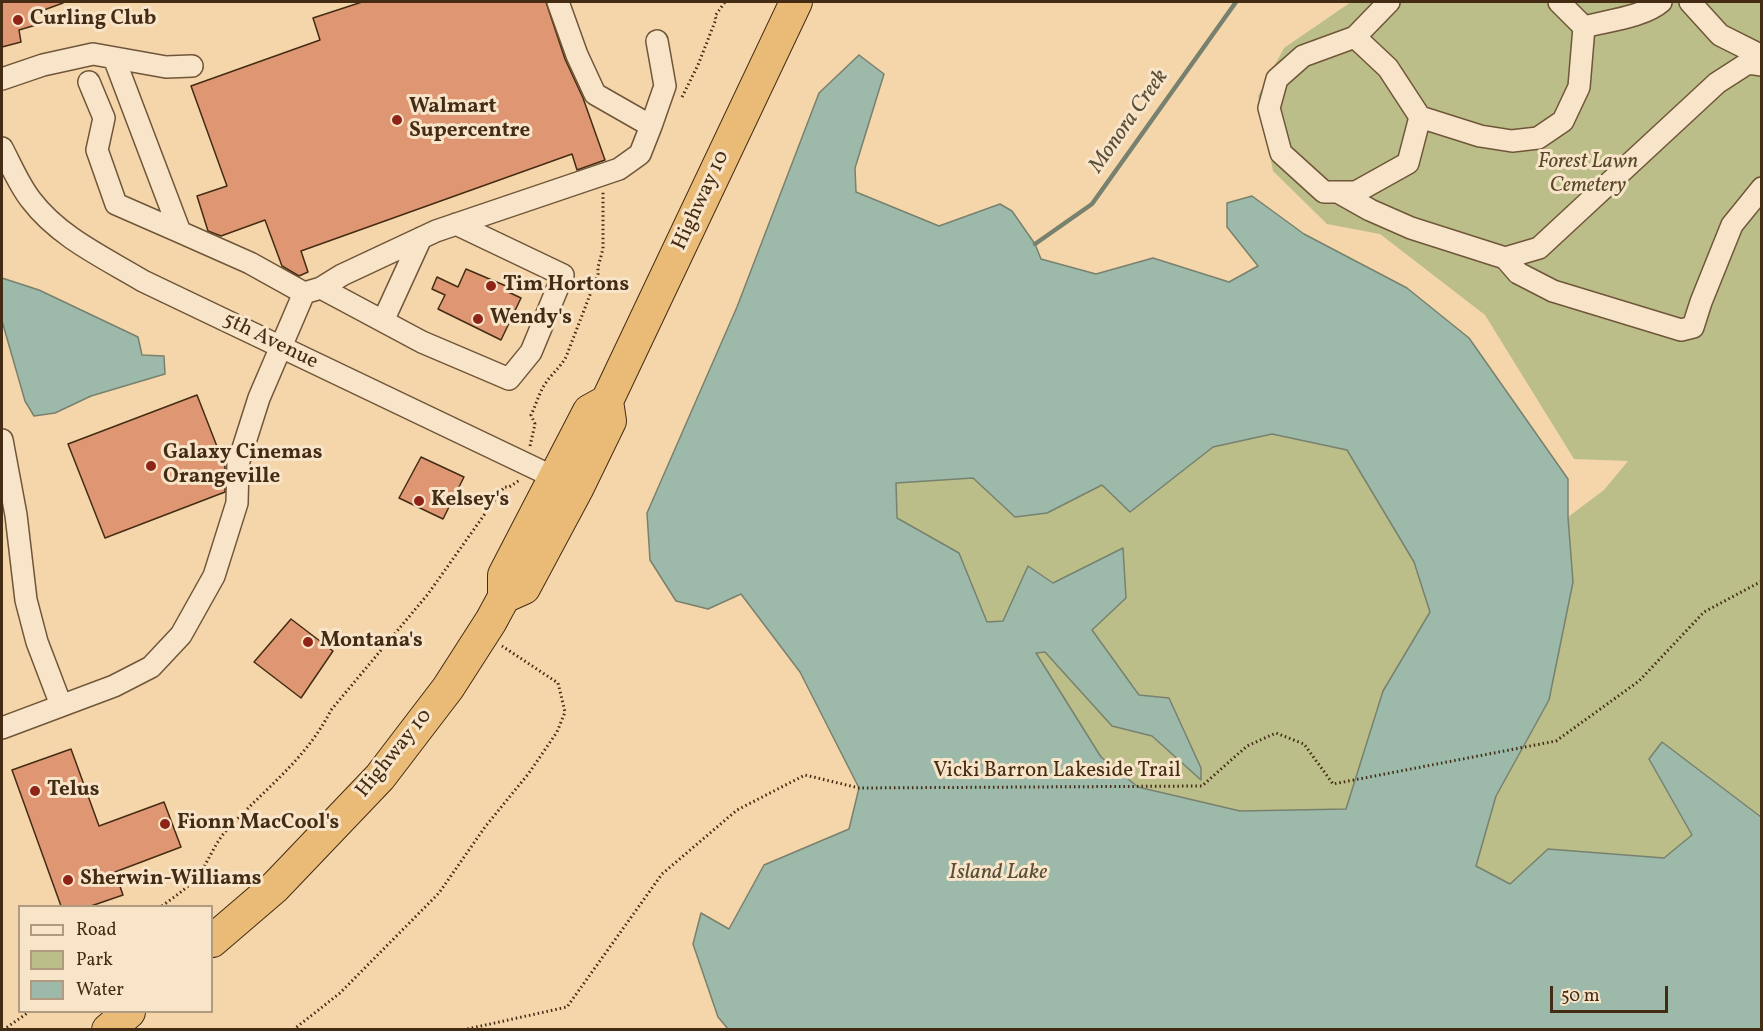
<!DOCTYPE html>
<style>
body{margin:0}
#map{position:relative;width:1763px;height:1031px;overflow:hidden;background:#f5d6ab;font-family:Vollkorn,serif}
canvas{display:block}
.frame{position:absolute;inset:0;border:3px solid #432c13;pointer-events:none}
.legend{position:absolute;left:18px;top:905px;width:195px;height:108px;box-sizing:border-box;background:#f8e4c8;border:2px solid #b09a80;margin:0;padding:8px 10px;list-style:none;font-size:18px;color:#432c13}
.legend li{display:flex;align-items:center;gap:12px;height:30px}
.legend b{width:30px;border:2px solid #b09a80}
.scale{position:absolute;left:1550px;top:986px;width:118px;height:27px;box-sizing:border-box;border:3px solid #432c13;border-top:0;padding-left:8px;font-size:18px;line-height:21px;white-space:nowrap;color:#432c13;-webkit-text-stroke:4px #f8e4c8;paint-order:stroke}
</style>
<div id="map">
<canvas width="1763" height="1031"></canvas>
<div class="frame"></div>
<ul class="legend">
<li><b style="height:8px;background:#f8e4c8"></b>Road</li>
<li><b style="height:16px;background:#bbbe89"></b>Park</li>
<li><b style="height:16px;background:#9cb9aa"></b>Water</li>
</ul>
<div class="scale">50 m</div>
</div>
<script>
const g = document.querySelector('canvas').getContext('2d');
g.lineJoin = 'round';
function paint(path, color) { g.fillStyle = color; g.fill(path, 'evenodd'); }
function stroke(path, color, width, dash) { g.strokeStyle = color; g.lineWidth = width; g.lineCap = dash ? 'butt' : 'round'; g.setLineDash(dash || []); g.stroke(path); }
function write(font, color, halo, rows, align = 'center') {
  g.font = font + ' Vollkorn,serif'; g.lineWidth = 6; g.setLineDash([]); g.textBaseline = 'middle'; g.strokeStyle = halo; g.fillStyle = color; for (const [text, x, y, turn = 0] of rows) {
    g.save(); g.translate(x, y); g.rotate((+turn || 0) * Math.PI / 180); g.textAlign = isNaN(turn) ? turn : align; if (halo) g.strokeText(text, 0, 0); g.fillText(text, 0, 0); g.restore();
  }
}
const green = new Path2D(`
 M1351 2H1761V817L1662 742 1649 759 1692 835 1664 858 1548 849 1510 884 1476 866 1496 796 1549 700 1573 582 1568 517 1604 490 1628 461 1574 459 1485 315 1380 234 1327 224 1273 171 1258 96 1284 48Z
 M1272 434 1347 450 1414 562 1431 612 1383 691 1347 809 1240 811 1138 787 1101 757 1035 653 1045 652 1112 726 1152 736 1201 779 1092 630 1126 598 1123 549 1053 583 1028 566 1003 621 986 622 959 554 897 518 896 483 973 478 1016 517 1047 513 1102 485 1130 511 1213 446Z`);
const water = new Path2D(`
 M859 55 884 74 855 168 856 192 939 226 1000 204 1012 211 1035 244 1041 259 1096 274 1153 258 1229 282 1258 266 1227 227V203L1252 196 1304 234 1407 288 1469 338 1568 479V517L1573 582 1549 700 1496 796 1476 866 1510 884 1548 849 1664 858 1692 835 1649 759 1662 742 1761 817V1029H728L718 1017 693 944 701 913 729 929 764 865 849 829 859 788 800 672 741 594 708 609 676 601 650 560 647 513 737 307 819 93ZM1272 434 1347 450 1414 562 1430 612 1383 691 1346 809 1240 811 1138 787 1101 757 1036 653 1045 652 1112 726 1152 736 1201 780V768L1169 698 1139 695 1092 630 1126 598 1123 548 1053 583 1028 566 1003 621 987 622 959 553 897 518 896 483 973 478 1015 517 1047 513 1102 485 1130 512 1213 447Z
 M2 278 39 290 138 337 142 355 164 356 165 374 91 396 55 413 34 416 25 401 2 321Z`);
const stream = new Path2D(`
 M1035 244 1092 204 1236 2`);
const building = new Path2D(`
 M2 2H63V3L33 14 36 25 19 30 21 42 2 47Z
 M362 2H546L565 59 583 98 605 160 577 170 572 154 301 251 308 272 299 276 282 266 265 220 221 236 208 231 197 196 227 186 191 86 320 40 313 18Z
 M466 269 506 286 504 290 521 298 501 340 438 309 445 295 432 289 437 277 458 287Z
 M197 395 225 467V492L105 538 68 444Z
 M421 457 464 477 443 519 399 498Z
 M291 619 333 651 301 698 254 662Z
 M71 749 99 826 164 802 181 847 115 872 123 895 91 906H61L12 770Z`);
const path = new Path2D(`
 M682 97 698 65 716 19 715 16 725 2
 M530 446 535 424 531 415C536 405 539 393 545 384 552 373 560 368 566 357L598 274V267L603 249V192
 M162 906C174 897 191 886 200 873 209 860 215 843 226 831 263 790 306 760 331 710L428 594 504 487H509L520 480
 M3 1030 29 1012
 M293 1030 340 993 439 893 485 827 529 773 557 732 565 712 558 683 502 646
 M463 1030 567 1007 662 874 737 810 805 775 859 788 1202 786 1247 746 1276 733 1304 744 1333 784 1556 741 1639 681 1704 612 1762 581`);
const minor = new Path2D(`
 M1690 2 1720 35 1762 56
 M1584 27C1606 21 1644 17 1661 2
 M1355 37 1388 68 1420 117 1408 163 1356 192H1324L1281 153 1269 108 1277 79 1303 56 1355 37 1389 2
 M2 79 43 65 93 54 166 67 192 66
 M89 82 104 118 97 150 116 204 180 232 114 58
 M1420 117 1480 136 1512 141 1538 138 1563 121 1579 87 1584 27 1559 2
 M651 126 665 86 657 41
 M2 148C11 165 19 185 31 200 59 237 103 257 143 281L566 483
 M1338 192 1370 210 1411 228 1505 258 1539 248 1717 83 1748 63 1762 65
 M180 232 250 263 304 293
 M1505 258 1518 273 1553 291 1681 330 1693 327 1701 302 1732 225 1762 188
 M321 288 422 342 509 379 531 352 563 275 456 224
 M383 321 421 238
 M2 440 16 515 26 600 37 642 61 705
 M2 728 114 686 151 667 181 635 214 576 237 503 238 464 259 398 304 293 321 288 342 275 436 231 619 169 640 154 651 126 595 94 577 55 558 2`);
const highway = new Path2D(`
 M504 597 524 588 577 489 610 421 607 401 796 2
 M212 941 275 887 380 777 448 688 491 621 504 597V575L589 411 607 401
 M108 1030 129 1012`);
const markers = [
 [18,20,6,"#8f2418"],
 [397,120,6,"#8f2418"],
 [491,286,6,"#8f2418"],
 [478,319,6,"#8f2418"],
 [151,466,6,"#8f2418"],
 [419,501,6,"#8f2418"],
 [308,642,6,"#8f2418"],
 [35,791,6,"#8f2418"],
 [165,824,6,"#8f2418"],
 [68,880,6,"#8f2418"]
];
const poiNames = [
 ["Curling Club",30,20],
 ["Walmart",409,108],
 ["Supercentre",409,132],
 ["Tim Hortons",503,286],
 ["Wendy's",490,319],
 ["Galaxy Cinemas",163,454],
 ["Orangeville",163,478],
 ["Kelsey's",431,501],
 ["Montana's",320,642],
 ["Telus",47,791],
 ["Fionn MacCool's",177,824],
 ["Sherwin-Williams",80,880]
];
const parkNames = [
 ["Forest Lawn",1588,163],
 ["Cemetery",1588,187]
];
const streetNames = [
 ["Highway 10",702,201,-65],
 ["5th Avenue",270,342,26],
 ["Highway 10",395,754,-51],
 ["Vicki Barron Lakeside Trail",1057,772]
];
const waterNames = [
 ["Monora Creek",1130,122,-55],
 ["Island Lake",998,874]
];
paint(green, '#bbbe89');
paint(water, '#9cb9aa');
stroke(water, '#78816e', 1.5);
stroke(stream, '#78816e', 4.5);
paint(building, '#df9773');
stroke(building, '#432c13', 1.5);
stroke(minor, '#705639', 24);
stroke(highway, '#432c13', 34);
stroke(path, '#432c13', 3, [1.5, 3]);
stroke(minor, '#f8e4c8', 21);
stroke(highway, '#eabb76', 32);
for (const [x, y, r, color] of markers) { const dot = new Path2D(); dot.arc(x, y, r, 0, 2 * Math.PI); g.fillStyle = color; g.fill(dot); stroke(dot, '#f8e4c8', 2); }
write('bold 21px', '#432c13', '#f8e4c8', poiNames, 'left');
write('italic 21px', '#5b492b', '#f8e4c8', parkNames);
write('21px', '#432c13', '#f8e4c8', streetNames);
write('italic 22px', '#594f39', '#f8e4c8', waterNames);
</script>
